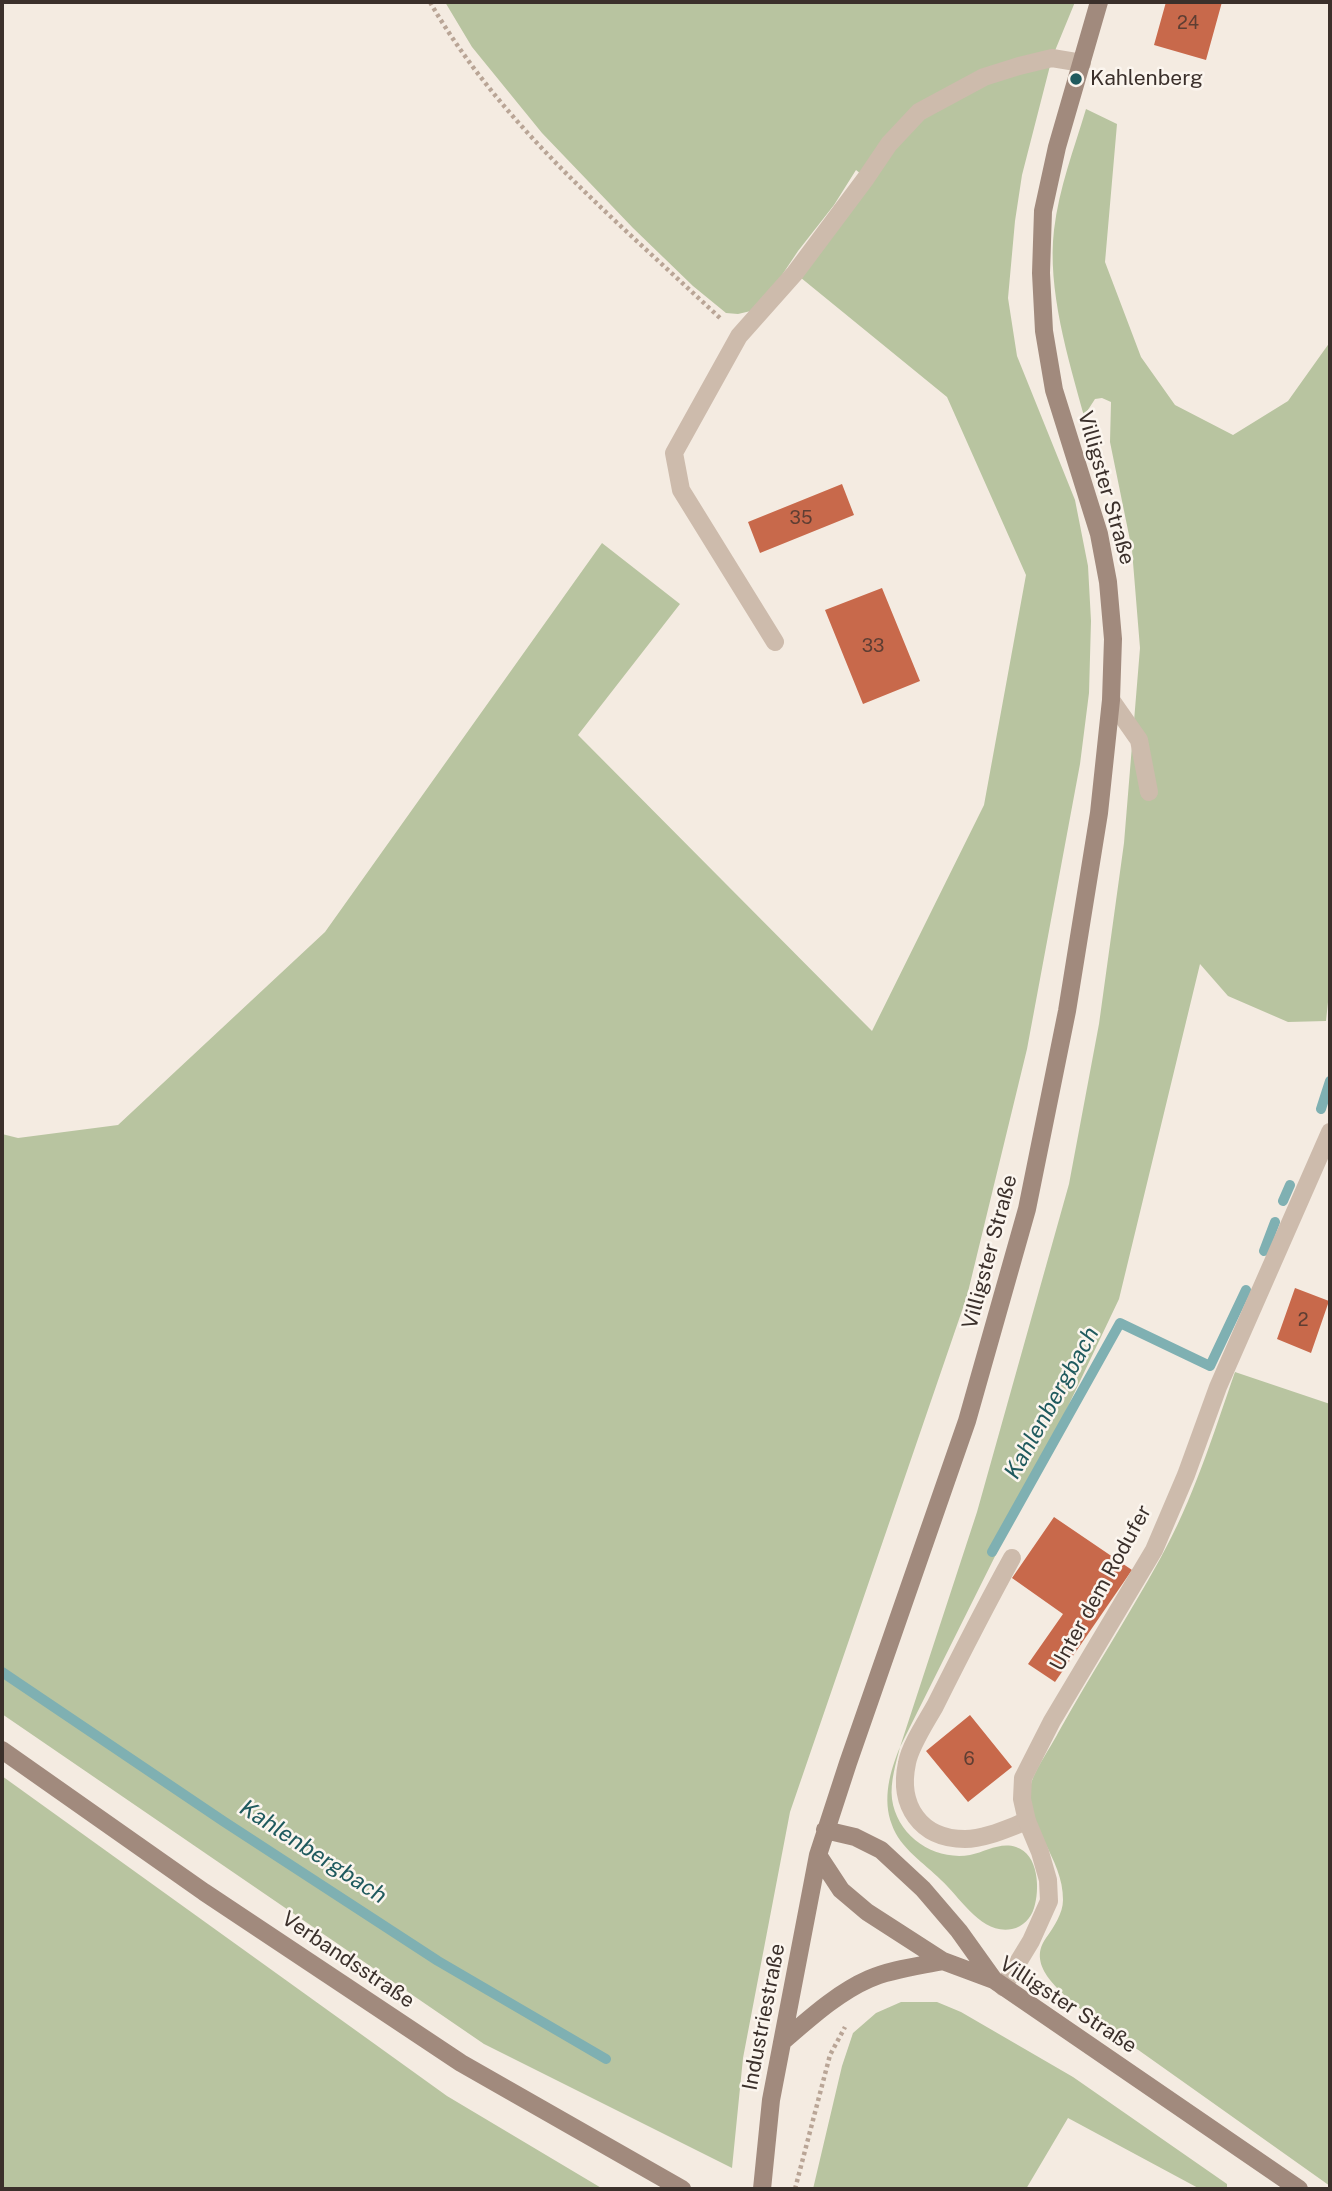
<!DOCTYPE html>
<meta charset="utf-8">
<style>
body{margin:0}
#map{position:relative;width:1332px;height:2191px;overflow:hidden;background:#f4ebe1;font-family:"Public Sans",sans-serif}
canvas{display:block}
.frame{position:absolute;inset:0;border:4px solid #3b302b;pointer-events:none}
</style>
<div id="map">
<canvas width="1332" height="2191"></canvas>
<div class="frame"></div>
</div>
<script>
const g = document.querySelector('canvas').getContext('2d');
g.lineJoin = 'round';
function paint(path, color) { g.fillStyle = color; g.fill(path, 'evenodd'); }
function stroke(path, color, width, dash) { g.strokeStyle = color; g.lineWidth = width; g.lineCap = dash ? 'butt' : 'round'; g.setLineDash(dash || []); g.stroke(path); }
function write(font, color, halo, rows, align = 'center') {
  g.font = font + ' "Public Sans",sans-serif'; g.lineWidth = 5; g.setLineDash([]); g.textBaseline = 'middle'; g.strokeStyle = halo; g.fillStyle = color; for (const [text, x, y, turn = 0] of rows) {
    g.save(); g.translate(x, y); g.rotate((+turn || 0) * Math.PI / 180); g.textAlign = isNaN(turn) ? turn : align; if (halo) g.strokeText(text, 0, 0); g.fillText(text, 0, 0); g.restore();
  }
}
const green = new Path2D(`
 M445 2H1075L1052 58 1022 175 1015 221 1008 298 1017 356 1075 500 1088 566 1091 621 1089 693 1080 764 1027 1049 967 1296 790 1812 743 2058 732 2168 484 2044 2 1714V1134L18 1138 118 1125 325 932 602 543 680 604 578 735 872 1031 984 805 1026 575 947 397 795 273 866 178 856 170 834 205 798 251 766 299 755 310 738 314 726 313 693 286 633 228 542 133 472 47Z
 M1086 109 1117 124 1105 262 1141 357 1175 405 1233 435 1288 401 1330 342V983L1326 1021 1288 1022 1228 996 1200 964 1119 1299 1033 1480 900 1747C896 1763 890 1782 892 1799 897 1836 934 1861 970 1855 986 1852 999 1842 1016 1847 1039 1854 1040 1890 1034 1908 1031 1918 1023 1927 1012 1929 981 1935 961 1898 941 1880 924 1863 900 1848 892 1825 882 1799 890 1771 900 1747L977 1512 1069 1184 1099 1024 1124 843 1140 648 1132 550 1110 442 1111 402 1102 398 1095 399 1084 416C1068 358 1047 289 1054 230 1059 188 1074 149 1086 109Z
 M1235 1372 1330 1404V2186L1082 2010C1063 1993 1025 1967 1046 1938 1054 1927 1063 1913 1063 1900 1064 1858 1023 1824 1031 1784 1035 1769 1051 1747 1058 1733 1091 1674 1128 1617 1160 1559 1193 1500 1213 1435 1235 1372Z
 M2 1776 447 2096 603 2189H2Z
 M901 2002H937L961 2012 1073 2077 1227 2184V2189H1200L1068 2118 1026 2189H813L842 2066 853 2033 876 2013Z`);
const stream = new Path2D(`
 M1321 1109 1330 1081
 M1283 1201 1290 1185
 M1264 1251 1275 1222
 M992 1552 1120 1323 1210 1366 1246 1290
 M2 1672 223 1821 438 1961 606 2059`);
const building = new Path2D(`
 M1166 2H1222L1206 60 1154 45Z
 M842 484 854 515 760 553 748 522Z
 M882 588 920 681 863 704 825 610Z
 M1295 1288 1329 1301 1311 1353 1277 1339Z
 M1054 1517 1132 1570 1055 1682 1028 1664 1063 1614 1012 1578Z
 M970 1715 1012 1767 968 1802 926 1751Z`);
const path = new Path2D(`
 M430 2C502 127 617 221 721 319
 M795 2189 830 2055 845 2027`);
const service = new Path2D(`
 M1111 700 1139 740 1149 792
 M1012 1558C985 1607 960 1656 935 1706 926 1722 910 1746 907 1763 898 1805 920 1839 965 1839 985 1839 1008 1828 1027 1821`);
const minor = new Path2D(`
 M775 642 681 490 674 453 739 336 795 273 866 178 889 144 919 112 984 77 1019 66 1052 58 1082 63
 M1003 1987 1031 1941 1049 1901 1048 1880 1040 1852 1027 1821 1022 1799 1023 1778 1052 1721 1154 1550 1186 1475 1218 1387 1330 1132`);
const secondary = new Path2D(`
 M2 1750 204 1892 461 2063 682 2189
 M825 1830 855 1837 881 1850 923 1889 959 1931 994 1980
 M818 1855 841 1890 867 1912 943 1961 994 1980 1299 2189
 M782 2042C809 2019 837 1993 869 1979 892 1969 919 1966 943 1961
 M762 2189 771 2100 818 1855 848 1763 967 1421 1027 1209 1067 1011 1099 813 1111 700 1113 639 1108 582 1099 534 1054 390 1044 331 1041 273 1043 211 1057 147 1099 2`);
const markers = [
 [1076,79,7,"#1f5a5e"]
];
const numberNames = [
 ["24",1188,23],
 ["35",801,518],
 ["33",873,646],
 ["2",1303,1320],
 ["6",969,1759]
];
const poiNames = [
 ["Kahlenberg",1090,79]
];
const streetNames = [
 ["Villigster Straße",1106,488,74],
 ["Villigster Straße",990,1252,-75],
 ["Unter dem Rodufer",1101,1588,-61],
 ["Verbandsstraße",348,1960,34],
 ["Villigster Straße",1068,2005,33],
 ["Industriestraße",764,2017,-79]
];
const waterNames = [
 ["Kahlenbergbach",1052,1403,-61],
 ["Kahlenbergbach",313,1852,33]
];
paint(green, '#b8c4a0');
stroke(stream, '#7fb0b2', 10);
paint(building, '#c8694b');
stroke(path, '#b9a596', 4.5, [3.5, 3.5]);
stroke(service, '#cdbbac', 18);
stroke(minor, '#cdbbac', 18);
stroke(secondary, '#a18a7d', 18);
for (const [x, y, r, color] of markers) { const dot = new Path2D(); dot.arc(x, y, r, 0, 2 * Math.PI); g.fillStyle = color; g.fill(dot); stroke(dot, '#fbf5ee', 2.5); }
write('18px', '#5e3e33', null, numberNames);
write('21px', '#3b302b', '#fbf5ee', poiNames, 'left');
write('21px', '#3b302b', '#fbf5ee', streetNames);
write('italic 23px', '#1f5a5e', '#fbf5ee', waterNames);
</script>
